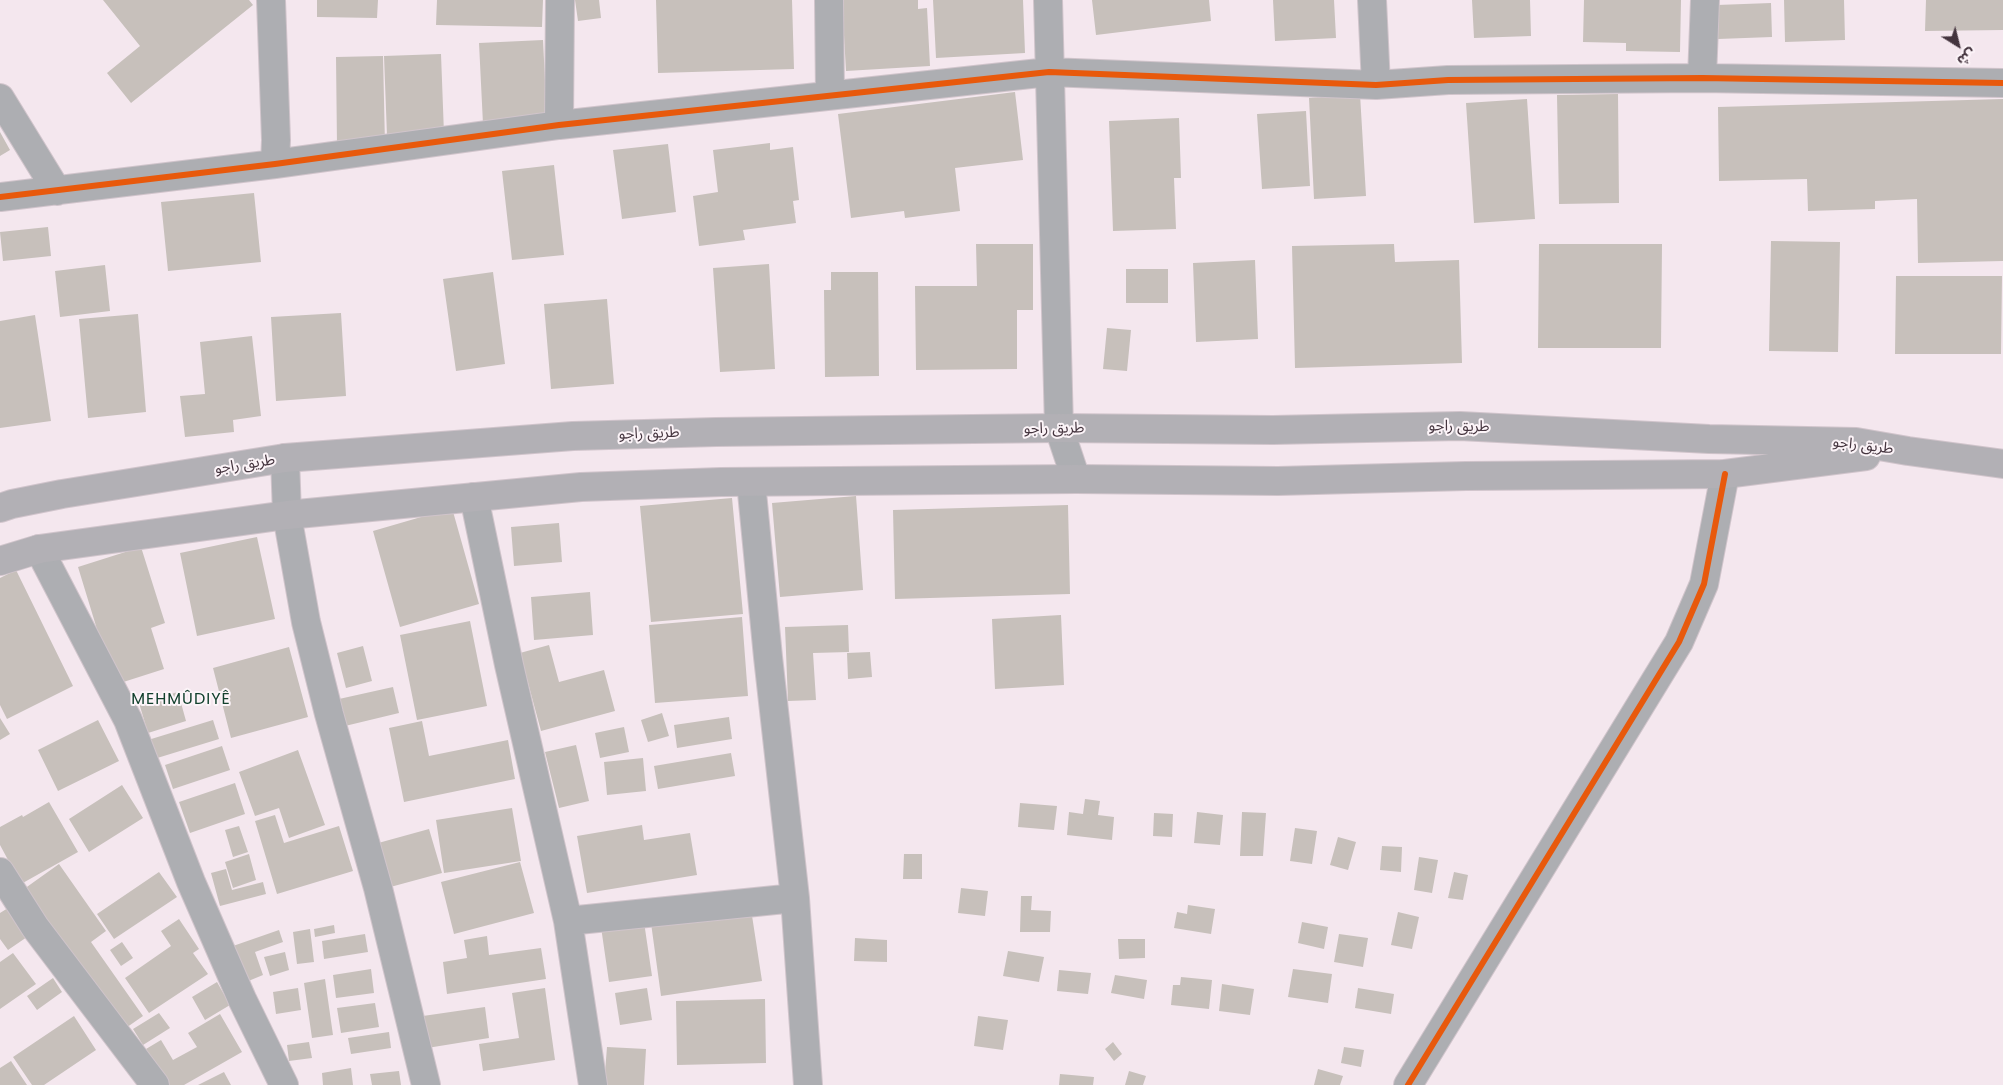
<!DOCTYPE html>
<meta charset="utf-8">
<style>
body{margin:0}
#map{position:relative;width:2003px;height:1085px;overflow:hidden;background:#f4e7ee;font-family:Poppins,"Noto Sans Arabic",sans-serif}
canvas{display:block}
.north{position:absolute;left:1933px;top:20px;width:50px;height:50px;-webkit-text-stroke:4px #fcf4f8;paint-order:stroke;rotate:144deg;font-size:14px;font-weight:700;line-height:20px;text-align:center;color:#44343e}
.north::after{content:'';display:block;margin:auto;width:18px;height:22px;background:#44343e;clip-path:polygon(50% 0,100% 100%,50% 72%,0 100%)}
</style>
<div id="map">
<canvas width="2003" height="1085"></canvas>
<div class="north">ش</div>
</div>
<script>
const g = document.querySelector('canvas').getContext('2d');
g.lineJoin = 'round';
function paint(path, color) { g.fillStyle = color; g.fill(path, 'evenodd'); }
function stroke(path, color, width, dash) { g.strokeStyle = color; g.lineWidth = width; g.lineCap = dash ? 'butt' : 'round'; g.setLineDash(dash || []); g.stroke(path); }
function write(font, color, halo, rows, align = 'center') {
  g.font = font + ' Poppins,"Noto Sans Arabic",sans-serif'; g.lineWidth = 4; g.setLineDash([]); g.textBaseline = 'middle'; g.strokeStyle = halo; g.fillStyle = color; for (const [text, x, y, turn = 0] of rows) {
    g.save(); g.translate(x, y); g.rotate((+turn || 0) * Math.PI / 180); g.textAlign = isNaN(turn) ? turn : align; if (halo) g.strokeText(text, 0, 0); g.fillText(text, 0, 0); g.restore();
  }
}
const building = new Path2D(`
 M103 0H249L253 5 131 103 107 73 140 46Z
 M317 0H378L377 18 317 17Z
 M437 0H543L542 27 436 25Z
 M575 0H599L601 18 578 21Z
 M656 0H792L794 69 658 73Z
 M842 0H918V9L927 8 930 66 846 71Z
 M933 0H1023L1025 53 936 58Z
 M1092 0H1209L1211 21 1096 35Z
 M1273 0H1334L1336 38 1275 41Z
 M1472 0H1530L1531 36 1474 38Z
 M1584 0H1681L1680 52 1626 51V43L1583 42Z
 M1784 0H1844L1845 40 1785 42Z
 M1926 0H2003V30L1925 31Z
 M1771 3 1772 37 1718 39 1717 5Z
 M543 40 547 121 483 124 479 43Z
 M441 54 444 134 387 136 384 56Z
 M383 56 385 145 337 146 336 57Z
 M1015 92 1023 160 955 168 960 211 905 218 904 211 851 218 838 114Z
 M1360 94 1366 196 1314 199 1309 98Z
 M1618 94 1619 203 1559 204 1557 95Z
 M1527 99 1535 219 1474 223 1466 103Z
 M2003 99V261L1918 263 1917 199 1875 201V209L1808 211 1807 179 1719 181 1718 107Z
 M1306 111 1310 186 1262 189 1257 114Z
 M1179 118 1181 178H1174L1176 229 1113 231 1109 121Z
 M0 132 10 150 0 156Z
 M770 143V150L793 147 799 200 793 201 796 223 743 230 745 240 699 246 693 196 718 192 713 150Z
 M668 144 676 212 622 219 613 150Z
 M554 165 564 255 512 260 502 171Z
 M254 193 261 262 168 271 161 202Z
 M48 227 51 256 3 261 0 232Z
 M1771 241 1840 242 1838 352 1769 351Z
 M976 244H1033V310H1017V369L916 370 915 286H977Z
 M1394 244 1395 262 1459 260 1462 363 1295 368 1292 246Z
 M1539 244H1662L1661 348H1538Z
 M1255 260 1258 339 1196 342 1193 263Z
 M769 264 775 369 720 372 713 268Z
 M105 265 110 311 60 317 55 271Z
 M1126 269H1168V303H1126Z
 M493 272 505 364 456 371 443 279Z
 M831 272H878L879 376 825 377 824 290H831Z
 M1896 276H2002L2001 354H1895Z
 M607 299 614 384 551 389 544 304Z
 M341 313 346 396 276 401 271 317Z
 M138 314 146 412 88 418 79 319Z
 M35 315 51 421 0 428V321Z
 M1107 328 1131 330 1127 371 1103 369Z
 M252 336 261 416 233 420 234 432 185 437 180 396 205 394 200 342Z
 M856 496 863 590 780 597 772 503Z
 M732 498 743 614 651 622 640 506Z
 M1068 505 1070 594 895 599 893 510Z
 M452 508 479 604 400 627 373 531Z
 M559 523 562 562 514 566 511 527Z
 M257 537 275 619 197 636 180 553Z
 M141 547 165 623 151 628 164 669 114 685 78 567Z
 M16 570 73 686 7 719 0 705V578Z
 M590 592 593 635 534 640 531 597Z
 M1061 615 1064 685 995 689 992 619Z
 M742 617 748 696 655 703 649 625Z
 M470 621 487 706 417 720 400 635Z
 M848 625 849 652 813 653 816 700 788 701 785 627Z
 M549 645 559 682 604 670 615 711 541 731 520 653Z
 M363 646 372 681 346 688 337 653Z
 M289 647 308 717 231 738 213 668Z
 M870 652 872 677 848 679 847 653Z
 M393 687 399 713 345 726 339 699Z
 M178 692 186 721 148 733 139 703Z
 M662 713 669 736 648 742 641 720Z
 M729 717 732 739 677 748 674 725Z
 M0 718 10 734 0 740Z
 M98 720 119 761 58 791 38 750Z
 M213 720 219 739 154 759 148 740Z
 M422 721 429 756 508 740 515 779 404 802 389 728Z
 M624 727 629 752 600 758 595 733Z
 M576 745 589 801 559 808 545 752Z
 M222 746 230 770 173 789 165 765Z
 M298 750 325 825 289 838 279 808 255 816 239 772Z
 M731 753 735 776 658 789 654 766Z
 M643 758 646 791 607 795 604 762Z
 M235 783 245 814 190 833 179 802Z
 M122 785 143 818 89 852 69 819Z
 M1085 799 1100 801 1098 815 1114 817 1112 840 1067 835 1069 812 1083 814Z
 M49 802 78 852 21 884 0 845V827L22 815 23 817Z
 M1020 803 1057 806 1054 830 1018 827Z
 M512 808 521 861 444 873 436 820Z
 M1197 812 1223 815 1220 845 1194 843Z
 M1242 812 1266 813 1263 856H1240Z
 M1154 813 1173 814 1172 837 1153 836Z
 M275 815 284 843 339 826 353 871 277 894 255 821Z
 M642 825 644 840 690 833 697 875 587 893 577 836Z
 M239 826 248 852 233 857 225 830Z
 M1295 828 1317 831 1312 864 1290 861Z
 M429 829 442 873 383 889 371 845Z
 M1338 837 1356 842 1348 870 1330 865Z
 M1382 846 1402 847 1401 872 1380 870Z
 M249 854 256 880 233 888 225 862Z
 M904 854H922V879H903Z
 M1419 857 1438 860 1432 893 1414 890Z
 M520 862 534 913 454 934 441 882Z
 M59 864 106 931 91 942 143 1016 123 1030 24 889Z
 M226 869 232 890 263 882 266 894 220 906 211 873Z
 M159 872 177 897 114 939 97 914Z
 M1454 872 1468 875 1463 900 1448 898Z
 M961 888 988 891 985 916 958 913Z
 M1021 896H1032L1031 910 1051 911 1050 932H1020Z
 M1188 905 1215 909 1211 934 1174 928 1177 912 1187 914Z
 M8 908 27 937 8 950 0 939V913Z
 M751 909 762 981 661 996 651 923Z
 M1398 912 1419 917 1412 949 1391 945Z
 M179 919 199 949 193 953 208 974 149 1013 125 978 171 946 161 931Z
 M644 922 652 976 609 982 601 927Z
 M1302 922 1328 927 1324 949 1298 943Z
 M334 925 335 933 315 937 314 929Z
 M310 929 314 962 297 964 293 932Z
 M279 930 283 942 255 952 263 975 246 982 233 946Z
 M365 934 368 952 324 959 322 941Z
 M1339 934 1368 938 1363 967 1334 962Z
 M487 936 489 955 541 948 546 979 447 994 443 962 467 958 464 940Z
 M855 938 887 940V962L854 961Z
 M1118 939H1145V958L1119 959Z
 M122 942 133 958 121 966 110 950Z
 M1008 951 1044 957 1039 982 1003 976Z
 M285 952 289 970 270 976 264 957Z
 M13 953 36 984 0 1009V962Z
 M371 969 374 993 336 998 333 975Z
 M1293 969 1332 974 1328 1003 1288 997Z
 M1059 970 1091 973 1088 994 1057 991Z
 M1115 975 1147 980 1144 999 1111 993Z
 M1181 977 1212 980 1209 1009 1171 1005 1173 985H1180Z
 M53 978 62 992 37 1010 27 996Z
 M325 979 333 1035 312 1038 304 983Z
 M217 982 230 1005 205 1020 192 997Z
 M1222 984 1254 989 1250 1015 1219 1011Z
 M298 988 301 1010 276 1014 273 992Z
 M545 988 555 1060 483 1071 479 1044 519 1038 512 993Z
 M647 988 652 1020 620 1025 615 993Z
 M1358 988 1394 994 1391 1014 1355 1008Z
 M765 999 766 1063 677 1065 676 1001Z
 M375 1003 379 1027 341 1033 337 1008Z
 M485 1007 489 1038 421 1049 416 1017Z
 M159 1013 170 1028 143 1045 133 1029Z
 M220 1014 242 1052 184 1085H166L146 1049 161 1040 173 1060 197 1047 188 1033Z
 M74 1016 96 1050 44 1085H32L13 1057Z
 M978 1016 1008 1020 1003 1050 974 1046Z
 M389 1032 391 1048 351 1054 348 1038Z
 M309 1042 312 1058 289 1061 287 1045Z
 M1113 1042 1122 1054 1114 1061 1105 1049Z
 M607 1047 646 1049 644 1085H604Z
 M1344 1047 1364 1050 1361 1067 1341 1063Z
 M11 1061 27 1085H0V1068Z
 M351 1068 353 1085H323L322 1073Z
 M1318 1069 1343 1076 1340 1085H1314Z
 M399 1071 401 1085H372L370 1074Z
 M1129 1071 1146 1076 1143 1085H1125Z
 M224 1072 231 1085H198Z
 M1060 1074 1094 1077 1093 1085H1059Z`);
const minor = new Path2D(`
 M271 0 276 140 275 164
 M829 0 830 95
 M1048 0 1059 428 1076 479
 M1372 0 1376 85
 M1702 78 1705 0
 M0 98 57 191
 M559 125 560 0
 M0 197 275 164 559 125 1049 72 1376 85 1448 80 1702 78 2003 83
 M285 458 287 515 306 622 329 714 378 888 426 1085
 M751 482 768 657 795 898 808 1085
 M474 497 509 665 568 921 593 1085
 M39 549 128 720 191 882 242 999 284 1085
 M0 872 35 927 155 1085
 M568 921 795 898
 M1408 1085 1679 642 1704 584 1725 474`);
const major = new Path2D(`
 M0 508 12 504 62 494 285 458 573 436 716 432 1059 428 1273 430 1460 426 1709 439 1856 442 1908 451 2003 464
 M0 561 39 549 287 515 581 487 721 482 1076 479 1278 481 1466 476 1725 474 1866 456`);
const cycleway = new Path2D(`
 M0 197 275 164 559 125 1049 72 1376 85 1448 80 1702 78 2003 83
 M1408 1085 1679 642 1704 584 1725 474`);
const streetNames = [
 ["طريق راجو",1459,427,1],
 ["طريق راجو",1054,429,-1],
 ["طريق راجو",649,434,-2],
 ["طريق راجو",1863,446,7],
 ["طريق راجو",245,465,-9]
];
const neighbourhoodNames = [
 ["MEHMÛDIYÊ",181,700]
];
paint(building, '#c7c0bb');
stroke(minor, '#d0c4cb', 30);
stroke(major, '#d0c4cb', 30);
stroke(minor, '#adaeb2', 28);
stroke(major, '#b2b0b5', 28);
stroke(cycleway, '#e8590c', 6);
write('15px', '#44343e', '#fcf4f8', streetNames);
g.letterSpacing = '1px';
write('16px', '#12402d', '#fcf4f8', neighbourhoodNames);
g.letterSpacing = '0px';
</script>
